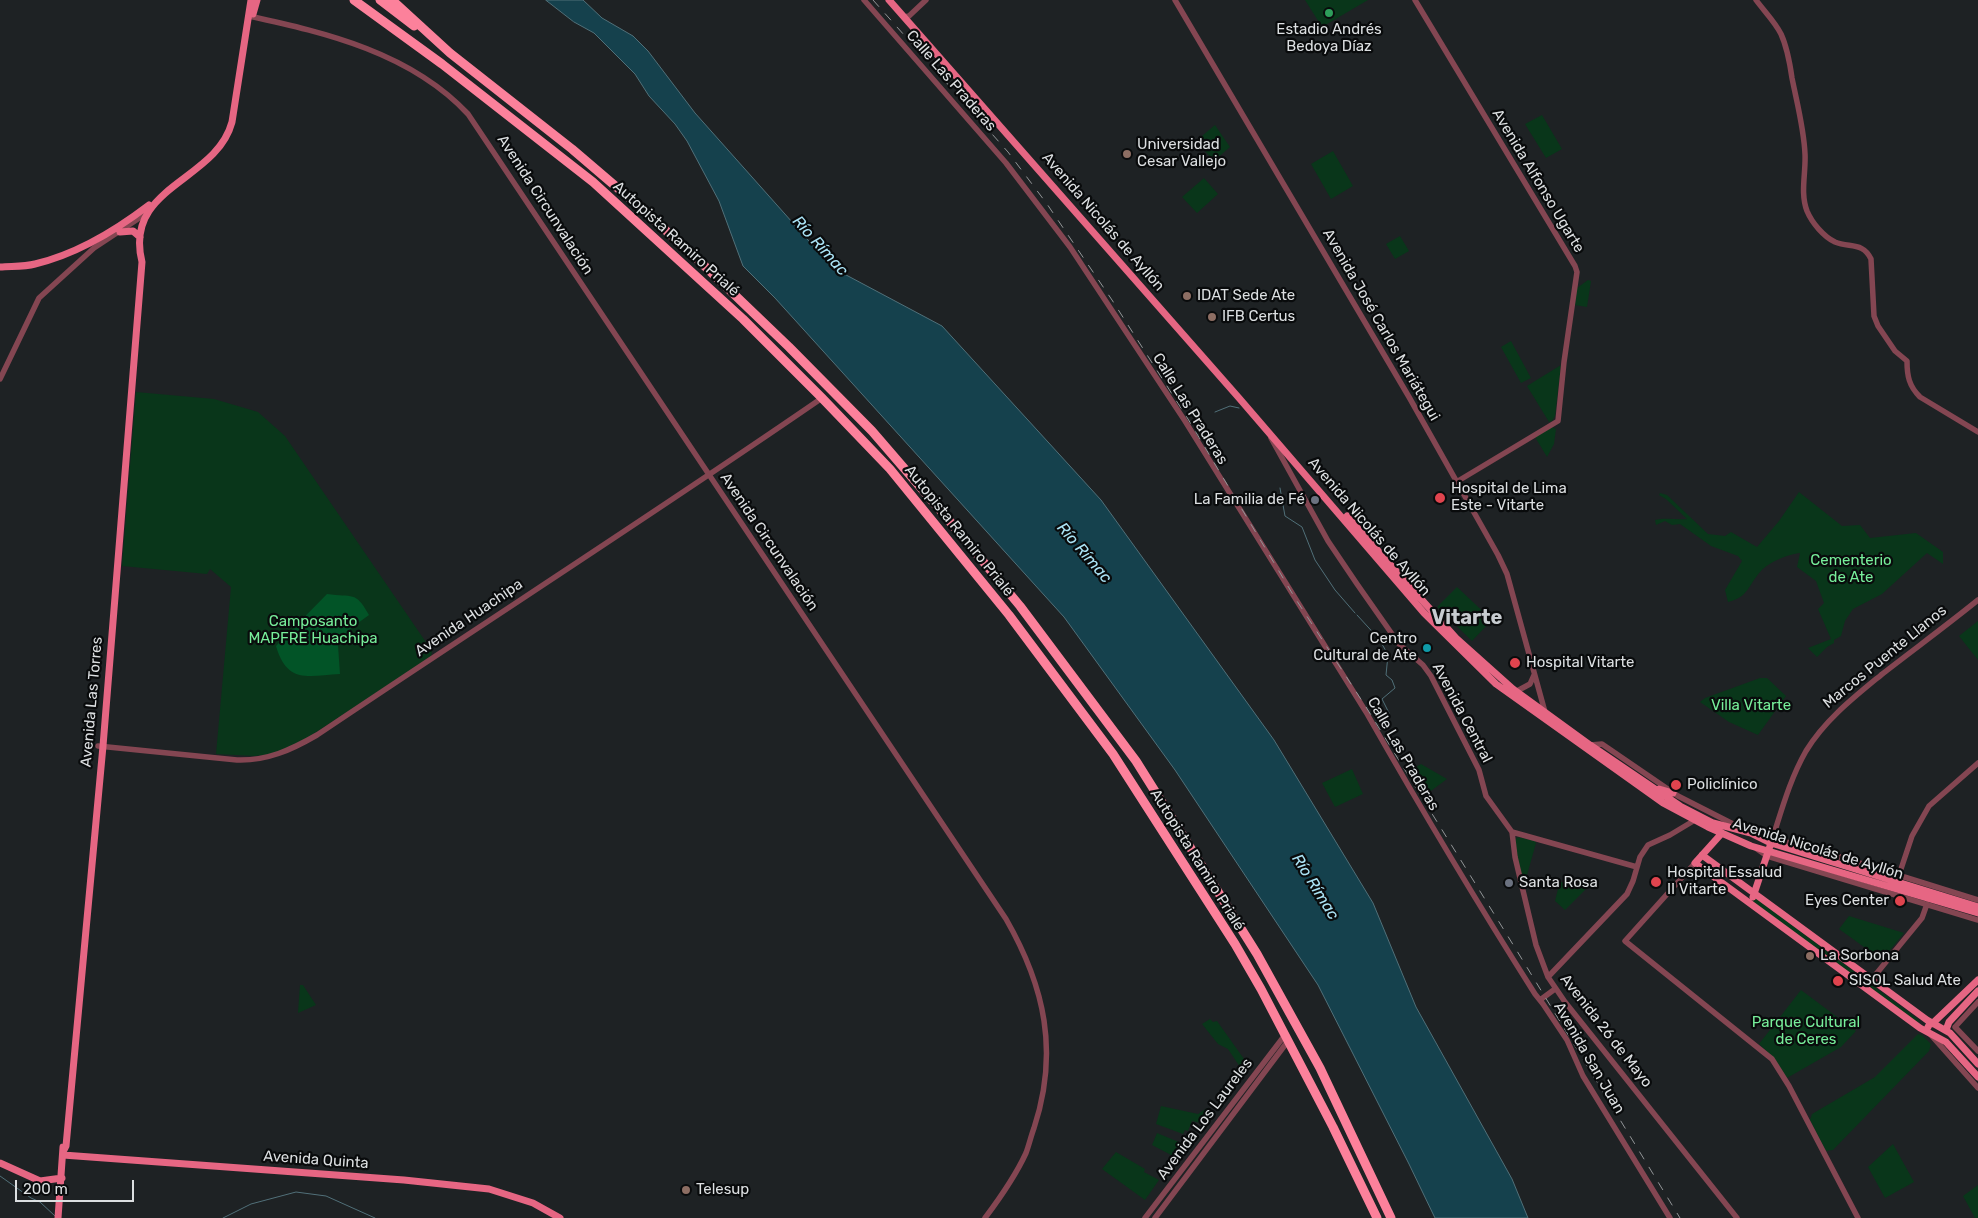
<!DOCTYPE html>
<meta charset="utf-8">
<style>
body{margin:0}
#map{position:relative;width:1978px;height:1218px;overflow:hidden;background:#1e2224;font-family:Rubik,sans-serif}
canvas{display:block}
.scale{position:absolute;left:15px;top:1180px;width:119px;height:22px;box-sizing:border-box;border:2px solid #dcdfe1;border-top:0;padding-left:6px;font-size:15px;line-height:18px;white-space:nowrap;color:#dcdfe1;-webkit-text-stroke:4px #090b0c;paint-order:stroke}
</style>
<div id="map">
<canvas width="1978" height="1218"></canvas>
<div class="scale">200 m</div>
</div>
<script>
const g = document.querySelector('canvas').getContext('2d');
g.lineJoin = 'round';
function paint(path, color) { g.fillStyle = color; g.fill(path, 'evenodd'); }
function stroke(path, color, width, dash) { g.strokeStyle = color; g.lineWidth = width; g.lineCap = dash ? 'butt' : 'round'; g.setLineDash(dash || []); g.stroke(path); }
function write(font, color, halo, rows, align = 'center') {
  g.font = font + ' Rubik,sans-serif'; g.lineWidth = 4.5; g.setLineDash([]); g.textBaseline = 'middle'; g.strokeStyle = halo; g.fillStyle = color; for (const [text, x, y, turn = 0] of rows) {
    g.save(); g.translate(x, y); g.rotate((+turn || 0) * Math.PI / 180); g.textAlign = isNaN(turn) ? turn : align; if (halo) g.strokeText(text, 0, 0); g.fillText(text, 0, 0); g.restore();
  }
}
const green = new Path2D(`
 M1305 0H1368L1322 27Z
 M1542 115 1562 149 1546 158 1525 124Z
 M1215 125 1230 147 1214 161 1196 141Z
 M1333 151 1353 186 1331 199 1311 164Z
 M1204 178 1218 194 1197 213 1182 197Z
 M1400 236 1409 251 1395 259 1386 244Z
 M1588 280 1591 281 1587 307 1575 305 1577 288Z
 M1511 341 1531 378 1521 383 1501 347Z
 M1561 365 1555 416 1552 421 1549 422 1527 386Z
 M136 392 214 399 258 412 285 436 432 651 431 657 298 744 274 754 254 756 216 754 231 587 210 569 207 574 122 566Z
 M1552 427 1556 429 1554 444 1547 457 1535 437Z
 M1799 492 1842 526 1860 525 1870 538 1916 533 1943 552V564L1927 553 1882 594 1853 609 1845 621 1841 636 1834 640V643L1827 647 1817 657 1808 648 1831 639 1818 609 1824 603 1816 581 1797 567 1800 553C1789 554 1769 562 1761 571 1748 585 1749 597 1728 602L1725 590 1742 561 1738 556 1711 546 1680 524 1672 525 1665 521 1656 525 1655 520C1666 517 1676 520 1687 519L1666 499 1659 495 1660 493 1667 495 1708 534 1725 536 1731 532 1757 547 1779 521Z
 M1457 587 1492 620 1472 641 1437 607Z
 M1978 621V660L1959 636Z
 M1760 678H1767L1786 696 1758 735 1729 722 1700 702 1705 698Z
 M1421 764 1447 779 1424 796 1409 771Z
 M1352 769 1363 794 1335 807 1322 783Z
 M1519 837 1535 841 1536 843 1527 875 1524 878 1520 875 1515 839Z
 M1561 882 1586 889 1565 910 1555 901 1559 885Z
 M1755 899H1757L1920 1021 1917 1022 1753 902Z
 M1849 916 1904 933 1882 960 1839 929Z
 M300 985H303L316 1005 298 1013Z
 M1801 990 1856 1031 1841 1047 1787 1078 1774 1058 1759 1044Z
 M1210 1019 1213 1022 1217 1021 1249 1066 1244 1073 1228 1049 1218 1044 1202 1024Z
 M1918 1034 1922 1035 1931 1044 1929 1051 1833 1150 1826 1151 1810 1120 1812 1114 1875 1077Z
 M1161 1106 1198 1114 1207 1108 1213 1111 1205 1124 1192 1121 1188 1131 1185 1130 1183 1134 1156 1124Z
 M1157 1133 1186 1145 1183 1149 1179 1148 1175 1157 1152 1145Z
 M1893 1144 1914 1182 1885 1198 1868 1167Z
 M1116 1152 1145 1169 1144 1172 1159 1180 1145 1200 1102 1169Z
 M1978 1185V1218H1975L1963 1196Z`);
const forest = new Path2D(`
 M327 594C353 598 355 590 369 615L351 628 338 645 340 674C308 676 287 684 276 646Z`);
const water = new Path2D(`
 M546 0H583L602 18 633 36 648 51 695 113 833 268 942 326 1101 500 1274 740 1373 903 1416 1007 1512 1179 1528 1218H1435L1409 1164 1318 985 1175 770 1064 617 775 298 743 266 719 201 687 141 675 124 649 96 635 74 594 33 574 22Z`);
const stream = new Path2D(`
 M1215 412 1230 406 1239 408
 M1280 488 1285 516 1302 527 1315 560 1335 590 1355 613
 M1357 615 1379 639 1386 651
 M1388 655 1386 675 1392 680 1395 688 1382 699 1389 713
 M0 1176 31 1198 40 1202 55 1216
 M223 1218 251 1204 296 1192 326 1196 375 1218`);
const minor = new Path2D(`
 M864 0 1006 163 1070 247 1185 421 1366 712C1420 807 1476 901 1535 994L1543 1004 1567 1040 1583 1076 1670 1218
 M1175 0 1409 397 1498 555 1507 574 1545 712
 M1415 0 1575 266 1577 272 1564 362 1558 421 1458 481
 M1756 0C1764 11 1775 22 1781 34 1787 47 1790 64 1792 78 1797 103 1804 129 1805 154 1806 173 1800 193 1807 211 1812 223 1824 237 1835 242 1850 248 1863 242 1871 259L1874 316 1878 326 1895 351 1907 361C1907 376 1909 386 1920 397L1978 432
 M249 16C327 33 411 53 468 114L1006 919C1045 987 1059 1052 1034 1128 1031 1136 1029 1145 1026 1153 1015 1177 1000 1198 985 1218
 M904 17 909 16 926 0
 M0 379 39 298 94 248 147 213
 M1271 438 1328 541 1357 584 1399 644 1423 665 1431 676 1479 770 1486 796 1512 832 1637 867
 M1517 691 1530 684 1534 675
 M1590 745 1602 744 1678 796 1739 827
 M98 746 237 760C267 761 291 750 317 735 485 622 655 513 822 398
 M1512 832 1515 857 1536 945 1548 977 1565 1002 1737 1218
 M1757 834 1837 856 1978 900
 M1772 840C1782 809 1790 779 1806 751 1825 720 1853 698 1881 675 1913 650 1946 626 1978 600
 M1757 849 1767 856 1978 920
 M1695 863 1625 941 1772 1059 1789 1086 1858 1218
 M1899 875 1912 836 1929 806 1978 763
 M1548 977 1627 894 1633 881 1640 857 1648 845 1670 835 1695 820
 M1872 979 1922 918 1927 904
 M1540 1000 1555 989
 M1978 1002 1955 1027 1978 1051
 M1930 1034 1978 1088
 M1145 1218 1285 1035
 M1155 1218 1288 1041`);
const major = new Path2D(`
 M889 0 1239 398 1424 613 1496 684 1663 803 1708 827 1751 846 1978 913
 M253 14 257 0
 M120 232 133 231 140 237
 M0 267C11 266 24 267 35 264 77 254 115 231 149 205
 M1347 516 1456 638 1513 689 1590 745 1680 806 1713 823 1751 833 1771 843 1978 907
 M1659 789 1673 793
 M1722 833 1695 863 1920 1028 1946 1042 1978 1077
 M1702 855 1927 1020 1950 1033 1978 1064
 M1868 866 1877 875
 M1753 897 1770 846
 M1946 1030 1949 1022 1978 991
 M1926 1031 1929 1025 1934 1022 1978 980
 M64 1150 66 1146 103 746 142 262C123 186 216 182 232 122L251 0
 M63 1155 404 1180 489 1189 533 1203 560 1218
 M0 1163 40 1181 62 1178
 M58 1218 63 1147`);
const highway = new Path2D(`
 M354 0 442 64 593 182 743 319 822 398 890 469 1009 615 1113 754 1235 944 1261 989 1333 1127 1377 1218
 M380 0 414 26
 M392 0 450 53 572 149 627 196 690 252 789 347 872 431 947 518 1020 606 1136 761 1257 954 1320 1068 1391 1218`);
const rail = new Path2D(`
 M873 0 1008 152 1047 204 1112 300 1188 419 1295 598 1366 707 1517 951 1680 1218`);
const markers = [
 [1329,13,5,"#2e9e5b"],
 [1127,154,5,"#8d6e63"],
 [1187,296,5,"#8d6e63"],
 [1212,317,5,"#8d6e63"],
 [1440,498,6,"#e0444e"],
 [1315,500,5,"#6b7280"],
 [1427,648,5,"#0f9aa8"],
 [1515,663,6,"#e0444e"],
 [1676,785,6,"#e0444e"],
 [1656,882,6,"#e0444e"],
 [1509,883,5,"#6b7280"],
 [1900,901,6,"#e0444e"],
 [1810,956,5,"#8d6e63"],
 [1838,981,6,"#e0444e"],
 [686,1190,5,"#8d6e63"]
];
const poiNames = [
 ["Estadio Andrés",1329,30,"center"],
 ["Bedoya Díaz",1329,47,"center"],
 ["Universidad",1137,145],
 ["Cesar Vallejo",1137,162],
 ["IDAT Sede Ate",1197,296],
 ["IFB Certus",1222,317],
 ["Hospital de Lima",1451,489],
 ["Este - Vitarte",1451,506],
 ["La Familia de Fé",1305,500,"right"],
 ["Centro",1417,639,"right"],
 ["Cultural de Ate",1417,656,"right"],
 ["Hospital Vitarte",1526,663],
 ["Policlínico",1687,785],
 ["Hospital Essalud",1667,873],
 ["II Vitarte",1667,890],
 ["Santa Rosa",1519,883],
 ["Eyes Center",1889,901,"right"],
 ["La Sorbona",1820,956],
 ["SISOL Salud Ate",1849,981],
 ["Telesup",696,1190]
];
const streetNames = [
 ["Calle Las Praderas",951,81,49],
 ["Avenida Alfonso Ugarte",1538,181,59],
 ["Avenida Circunvalación",545,205,57],
 ["Avenida Nicolás de Ayllón",1103,222,49],
 ["Autopista Ramiro Prialé",676,239,42],
 ["Avenida José Carlos Mariátegui",1381,325,60],
 ["Calle Las Praderas",1190,409,58],
 ["Avenida Nicolás de Ayllón",1369,527,49],
 ["Autopista Ramiro Prialé",959,531,51],
 ["Avenida Circunvalación",769,542,56],
 ["Avenida Huachipa",469,618,-34],
 ["Marcos Puente Llanos",1885,657,-39],
 ["Avenida Las Torres",92,702,-85],
 ["Avenida Central",1462,713,62],
 ["Calle Las Praderas",1403,754,60],
 ["Avenida Nicolás de Ayllón",1818,849,17],
 ["Autopista Ramiro Prialé",1197,860,58],
 ["Avenida 26 de Mayo",1606,1031,52],
 ["Avenida San Juan",1589,1058,60],
 ["Avenida Los Laureles",1205,1119,-53],
 ["Avenida Quinta",316,1160,4]
];
const parkNames = [
 ["Cementerio",1851,561],
 ["de Ate",1851,578],
 ["Camposanto",313,622],
 ["MAPFRE Huachipa",313,639],
 ["Villa Vitarte",1751,706],
 ["Parque Cultural",1806,1023],
 ["de Ceres",1806,1040]
];
const waterNames = [
 ["Río Rímac",820,246,48],
 ["Río Rímac",1084,553,49],
 ["Río Rímac",1315,887,58]
];
const districtNames = [
 ["Vitarte",1467,618]
];
paint(green, '#09361a');
paint(forest, '#025427');
paint(water, '#15414d');
stroke(water, '#517079', 1);
stroke(stream, '#517079', 1);
stroke(minor, '#844652', 5.5);
stroke(major, '#e66683', 7);
stroke(highway, '#fc819b', 9);
stroke(rail, '#929597', 1, [9, 9]);
for (const [x, y, r, color] of markers) { const dot = new Path2D(); dot.arc(x, y, r, 0, 2 * Math.PI); g.fillStyle = color; g.fill(dot); stroke(dot, '#090b0c', 2); }
write('15px', '#dcdfe1', '#090b0c', poiNames, 'left');
write('15px', '#dcdfe1', '#090b0c', streetNames);
write('15px', '#77ee9a', '#090b0c', parkNames);
write('italic 16px', '#abe4f6', '#090b0c', waterNames);
write('bold 20px', '#c7ccd0', '#090b0c', districtNames);
</script>
